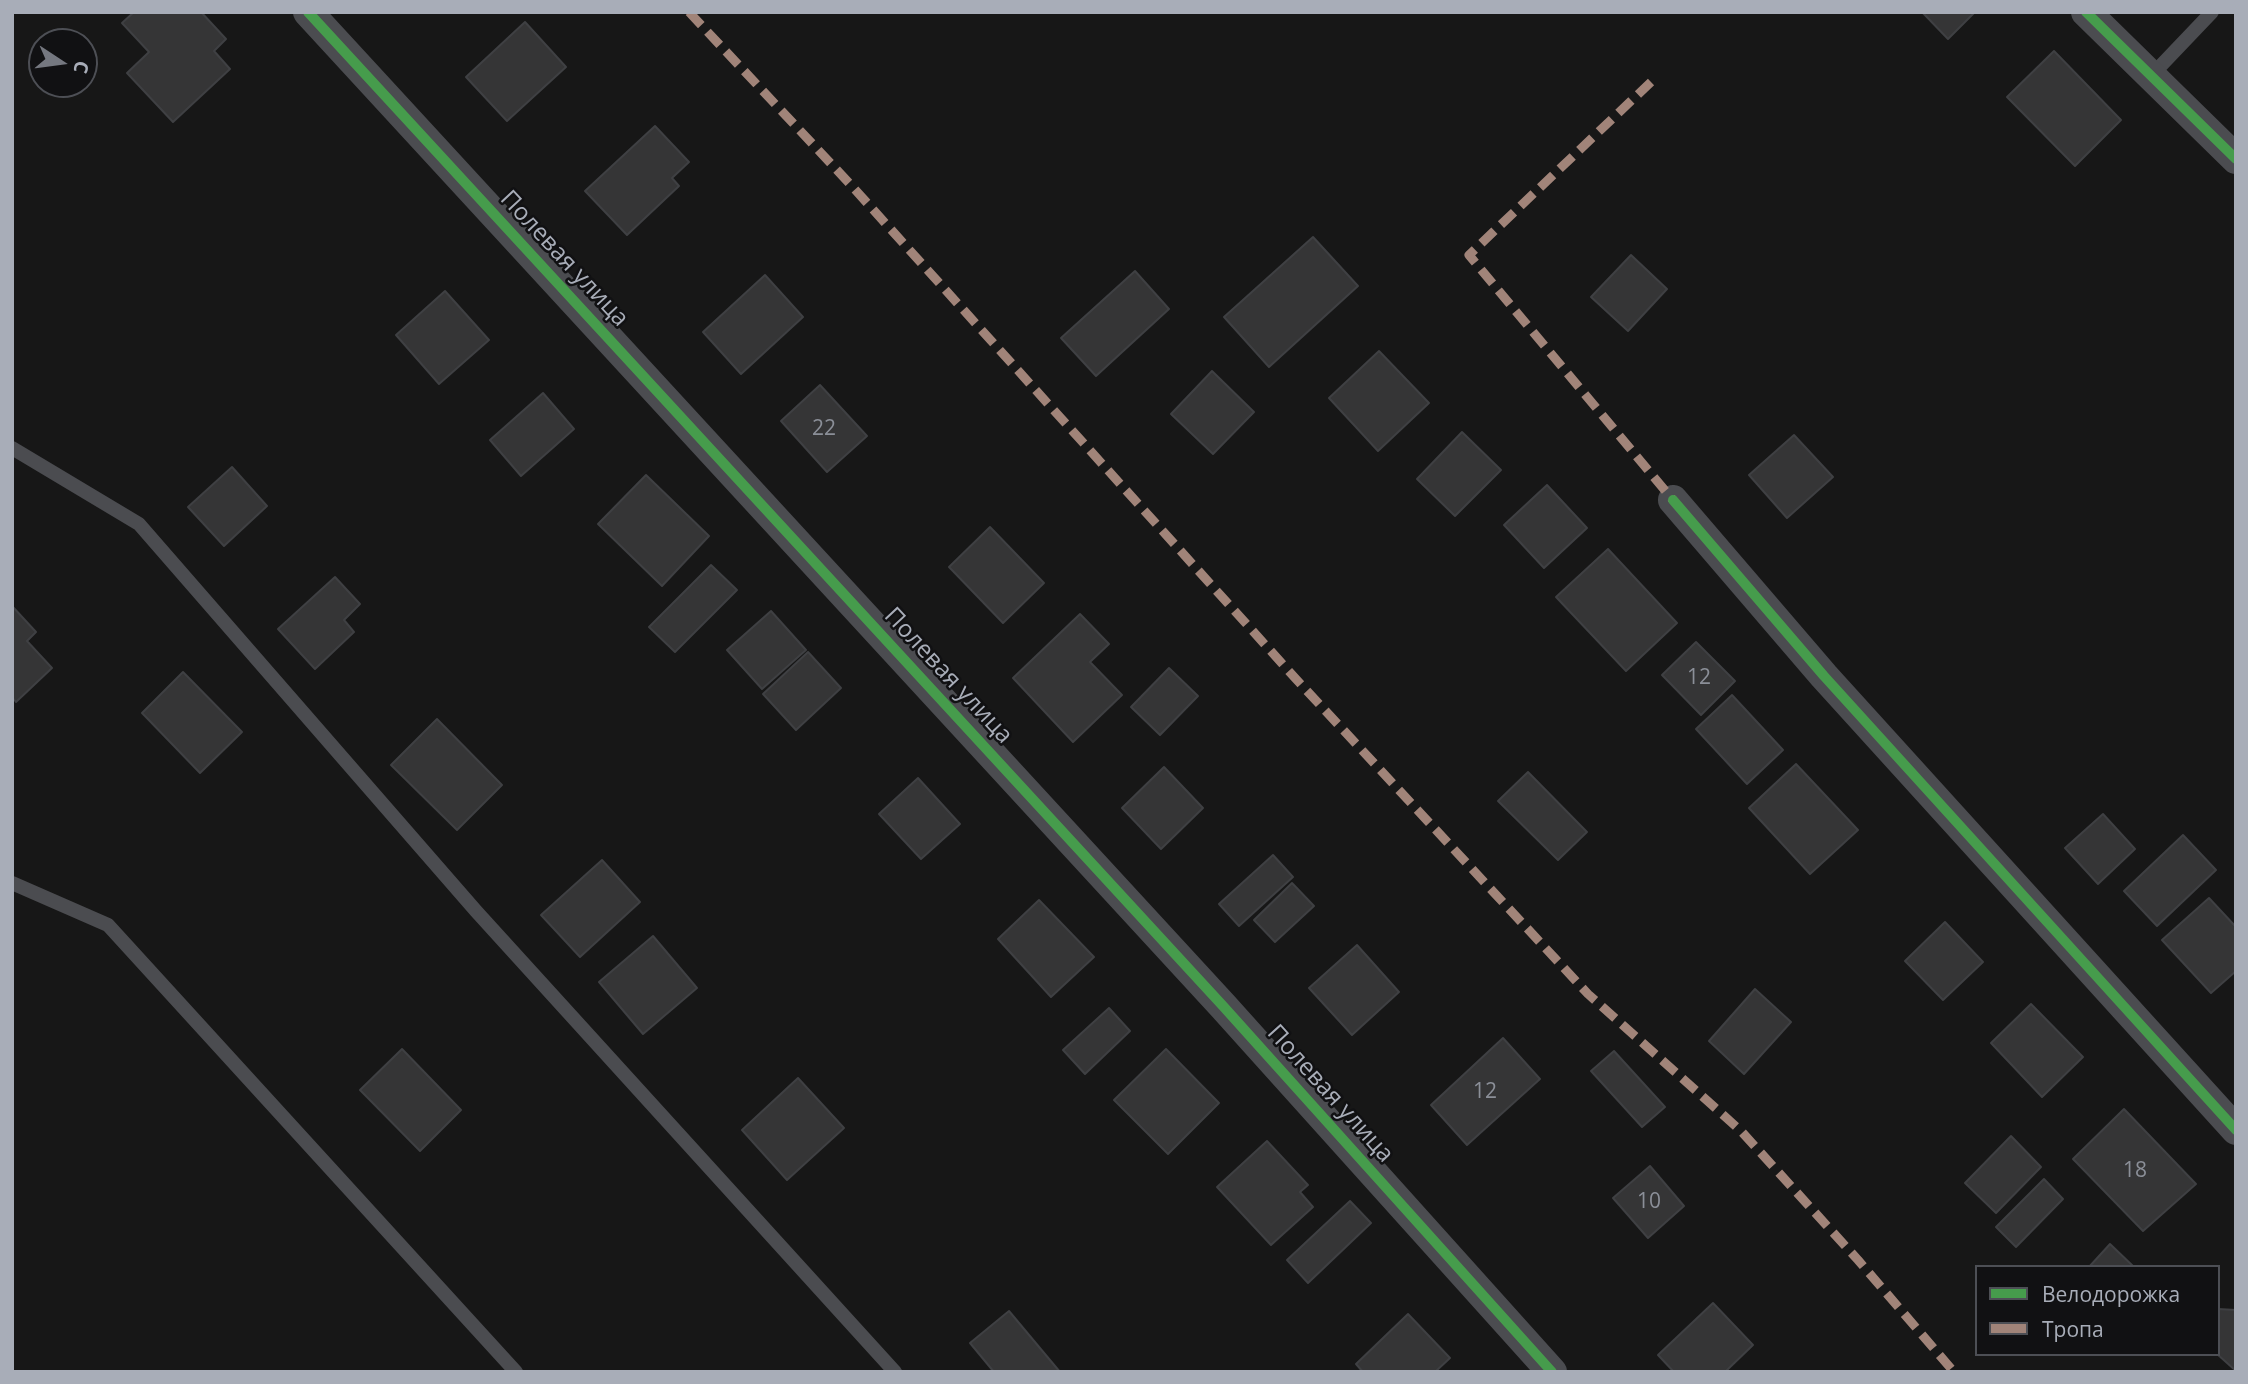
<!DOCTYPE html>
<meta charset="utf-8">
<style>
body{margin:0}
#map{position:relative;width:2248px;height:1384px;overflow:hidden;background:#171717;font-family:"Open Sans",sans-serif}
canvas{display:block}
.frame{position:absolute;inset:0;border:14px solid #a8adb8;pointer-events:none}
.legend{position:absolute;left:1975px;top:1265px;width:245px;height:91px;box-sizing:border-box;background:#111113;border:2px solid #4d4f55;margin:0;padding:9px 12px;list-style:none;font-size:21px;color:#a8adb8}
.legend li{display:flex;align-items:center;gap:14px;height:35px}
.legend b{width:35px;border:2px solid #4d4f55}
.north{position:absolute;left:28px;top:28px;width:70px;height:70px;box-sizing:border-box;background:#111113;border:2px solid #4d4f55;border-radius:50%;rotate:103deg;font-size:19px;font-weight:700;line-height:28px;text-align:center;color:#a8adb8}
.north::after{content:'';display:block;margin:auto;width:24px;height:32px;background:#757880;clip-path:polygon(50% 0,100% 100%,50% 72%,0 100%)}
</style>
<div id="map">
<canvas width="2248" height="1384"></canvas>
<div class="frame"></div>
<ul class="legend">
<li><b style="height:9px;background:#469c4c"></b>Велодорожка</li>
<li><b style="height:9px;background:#a18479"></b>Тропа</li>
</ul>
<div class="north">С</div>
</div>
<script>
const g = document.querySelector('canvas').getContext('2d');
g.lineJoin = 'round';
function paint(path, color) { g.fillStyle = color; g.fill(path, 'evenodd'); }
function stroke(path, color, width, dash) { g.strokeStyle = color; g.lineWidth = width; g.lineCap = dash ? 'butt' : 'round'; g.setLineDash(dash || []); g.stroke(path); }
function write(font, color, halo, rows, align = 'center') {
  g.font = font + ' "Open Sans",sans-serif'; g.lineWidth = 5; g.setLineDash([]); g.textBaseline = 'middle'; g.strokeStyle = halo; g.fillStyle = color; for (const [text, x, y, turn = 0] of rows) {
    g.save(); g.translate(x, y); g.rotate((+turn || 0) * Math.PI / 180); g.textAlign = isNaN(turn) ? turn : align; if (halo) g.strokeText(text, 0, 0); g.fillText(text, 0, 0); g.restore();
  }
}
const building = new Path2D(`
 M134 12H201L226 39 214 51 230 69 173 122 127 73 149 52 122 23Z
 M1922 12H1975L1948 39Z
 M525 22 566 67 507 121 466 77Z
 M2054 51 2121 120 2075 166 2007 97Z
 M655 126 689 162 672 178 679 186 627 235 585 191Z
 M1313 237 1358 286 1269 367 1224 317Z
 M1631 255 1667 289 1628 331 1591 297Z
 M1135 271 1169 309 1096 376 1061 338Z
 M765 275 803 317 741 374 703 332Z
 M445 291 489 340 439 384 396 335Z
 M1379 351 1429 403 1378 451 1329 398Z
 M1212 371 1254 412 1213 454 1171 414Z
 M820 385 867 436 827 472 781 421Z
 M543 393 574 429 521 476 490 440Z
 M1462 432 1501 470 1455 516 1417 479Z
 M1794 435 1833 477 1787 518 1749 475Z
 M232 467 267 506 224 546 188 507Z
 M646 475 709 536 662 586 598 524Z
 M1547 485 1587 528 1544 568 1504 525Z
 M990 527 1044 583 1003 623 949 567Z
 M1608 549 1677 623 1626 671 1556 597Z
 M711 565 737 590 675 652 649 627Z
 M335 577 360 604 344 620 354 632 315 669 278 629Z
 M12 606 36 632 27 641 52 668 16 702 12 697Z
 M771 611 806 650 762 689 727 650Z
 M1080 614 1109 644 1090 662 1122 695 1073 742 1013 678Z
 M1696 642 1735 681 1701 715 1662 675Z
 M808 652 841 688 796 730 763 694Z
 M1169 668 1198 696 1160 735 1131 707Z
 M183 672 242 732 200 773 142 713Z
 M1732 695 1783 750 1747 784 1696 729Z
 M437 719 502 785 457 830 391 765Z
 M1796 764 1858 830 1810 874 1749 808Z
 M1164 767 1203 808 1161 849 1122 808Z
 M1528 772 1587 832 1558 860 1498 801Z
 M918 778 960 824 921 859 879 814Z
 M2103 814 2135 849 2098 884 2065 848Z
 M2183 835 2216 870 2157 926 2124 891Z
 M1273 855 1293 877 1239 926 1219 904Z
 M602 860 640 902 580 957 541 915Z
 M1292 883 1314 906 1275 942 1254 920Z
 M2209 898 2236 927V971L2211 993 2162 940Z
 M1039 900 1094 957 1051 997 998 939Z
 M1945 922 1983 962 1943 1000 1905 961Z
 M653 936 697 988 643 1034 599 982Z
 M1357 945 1399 992 1352 1035 1309 988Z
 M1755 989 1791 1022 1744 1074 1709 1041Z
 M2031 1004 2083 1057 2042 1097 1991 1043Z
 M1109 1008 1130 1031 1085 1074 1063 1050Z
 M1503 1038 1540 1079 1467 1145 1431 1105Z
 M402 1049 461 1110 420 1151 360 1090Z
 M1166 1049 1219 1103 1168 1154 1114 1100Z
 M1614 1051 1665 1107 1642 1127 1591 1071Z
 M798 1078 844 1128 787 1180 742 1130Z
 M2124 1109 2196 1184 2143 1231 2073 1159Z
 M2011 1136 2041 1167 1996 1213 1965 1183Z
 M1267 1141 1308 1185 1300 1192 1313 1207 1271 1245 1217 1187Z
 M1650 1166 1684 1206 1648 1238 1613 1198Z
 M2044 1179 2063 1199 2016 1247 1996 1227Z
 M1350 1201 1371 1223 1308 1283 1287 1260Z
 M2110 1244 2134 1267H2089Z
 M1713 1303 1753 1345 1725 1372H1674L1658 1355Z
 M2218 1309 2236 1310V1371L2217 1354Z
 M1009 1311 1060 1372H994L970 1343Z
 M1408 1314 1450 1358 1435 1372H1363L1356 1364Z`);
const service = new Path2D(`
 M2151 76 2212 12
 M12 448 139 524 476 911 895 1372
 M12 883 108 925 516 1372`);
const minor = new Path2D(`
 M308 12 1223 1006 1552 1372
 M2086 12 2236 159
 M1673 500 1824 676 2236 1130`);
const quiet = new Path2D(`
 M689 12 850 184 1296 679 1588 994 1741 1131 1858 1260 1954 1372
 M1651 82 1469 255 1673 500`);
const cycleway = new Path2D(`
 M308 12 1223 1006 1552 1372
 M2086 12 2236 159
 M1673 500 1824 676 2236 1130`);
const numberNames = [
 ["22",824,429],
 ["12",1699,678],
 ["12",1485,1092],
 ["18",2135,1171],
 ["10",1649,1202]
];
const streetNames = [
 ["Полевая улица",564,259,47],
 ["Полевая улица",948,676,47],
 ["Полевая улица",1330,1094,48]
];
paint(building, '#353536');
stroke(building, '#3f4043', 2);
stroke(service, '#4b4c50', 14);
stroke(minor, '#4b4c50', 30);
stroke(quiet, '#a18479', 9, [18, 9]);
stroke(cycleway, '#469c4c', 10);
write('21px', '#8b8f98', null, numberNames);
write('24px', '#a8adb8', '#111113', streetNames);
</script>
